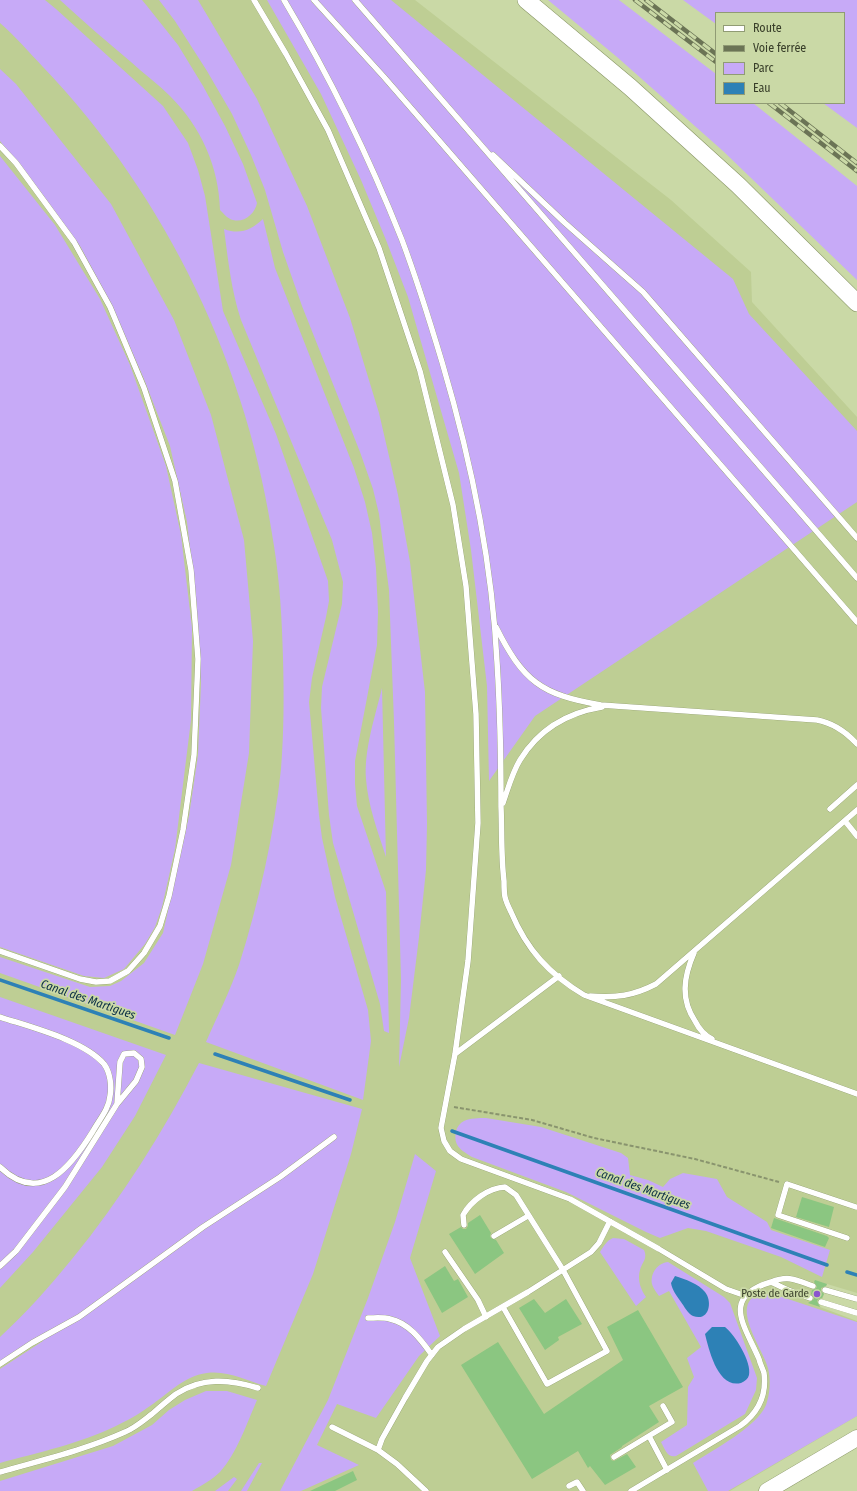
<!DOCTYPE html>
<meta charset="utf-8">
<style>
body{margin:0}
#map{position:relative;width:857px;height:1491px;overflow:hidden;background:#cad9a6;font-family:"Fira Sans Condensed",sans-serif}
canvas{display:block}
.legend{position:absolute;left:715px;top:12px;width:130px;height:92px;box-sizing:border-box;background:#cad9a6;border:1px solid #909b74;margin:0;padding:5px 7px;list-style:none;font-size:12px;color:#383e29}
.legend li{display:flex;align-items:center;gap:8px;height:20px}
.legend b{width:20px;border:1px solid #909b74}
</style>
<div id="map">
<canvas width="857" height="1491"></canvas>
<ul class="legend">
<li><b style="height:5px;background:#fff"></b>Route</li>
<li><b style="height:5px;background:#6b7455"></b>Voie ferrée</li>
<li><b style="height:11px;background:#c7aaf7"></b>Parc</li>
<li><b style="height:11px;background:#2d81b6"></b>Eau</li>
</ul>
</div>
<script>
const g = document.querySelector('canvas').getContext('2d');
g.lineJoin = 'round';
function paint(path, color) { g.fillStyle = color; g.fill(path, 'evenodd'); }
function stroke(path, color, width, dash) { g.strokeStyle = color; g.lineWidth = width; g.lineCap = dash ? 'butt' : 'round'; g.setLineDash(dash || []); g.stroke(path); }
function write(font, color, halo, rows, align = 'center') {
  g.font = font + ' "Fira Sans Condensed",sans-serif'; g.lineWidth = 3.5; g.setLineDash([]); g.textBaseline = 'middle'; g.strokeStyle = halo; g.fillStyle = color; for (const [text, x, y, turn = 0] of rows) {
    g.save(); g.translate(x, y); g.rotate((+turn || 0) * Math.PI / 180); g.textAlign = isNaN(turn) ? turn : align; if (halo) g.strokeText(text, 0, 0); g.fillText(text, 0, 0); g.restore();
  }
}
const built = new Path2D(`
 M0 0H415L671 200 751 272 752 302 857 417V1293L827 1284 820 1307 857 1321V1416L730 1491H0Z`);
const green = new Path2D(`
 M0 0H45L56 9 163 106 188 143 198 170 205 196 223 311 276 434 328 581 329 601 326 617 312 678 309 702 319 815 322 838 335 897 368 1010 371 1041 363 1100 206 1042C217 1017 230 991 239 965 259 902 274 835 281 769 284 732 284 694 283 658 282 621 280 583 274 546 249 368 167 197 43 67 29 52 15 36 0 23Z
 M60 0H142L147 6 178 45 203 86 225 126 243 164 257 203C255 214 244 223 233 220 228 219 224 214 220 210 219 167 201 127 170 96 158 84 144 74 131 62 107 42 83 21 60 0Z
 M159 0H198L257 99 307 206 350 318 379 413 398 495 410 562 425 692 427 824 426 870 419 937 409 1018 399 1067 401 980 394 722 389 590 379 514 373 489 360 452 302 306 283 252 265 190 251 155 232 114 207 71 175 21Z
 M267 0H391L733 279 749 314 857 431V502L535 716 489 781 487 686 471 550 459 473 408 297 386 240 361 180 321 94Z
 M548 0H619L716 74V103H753L857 186V280L723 151 617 57Z
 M683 0H857V128L823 103H844V13H716V24Z
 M0 69 16 84 111 204 174 320 211 415 244 540 253 641 249 753 231 865 203 964 175 1035 0 973V957L90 987 110 986 121 981 144 963 163 933 189 816 198 755 201 683 196 600 187 522 170 446 144 379 112 306 80 246 43 195 0 141Z
 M0 156 55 225 100 299 130 365 166 466 181 535 192 628 191 720 175 849 162 907 155 927 145 944 124 969 104 978 84 976 0 947Z
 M263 219 275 268 354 468 365 502 372 533 376 568 378 612 377 645 355 761V784L357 806 386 892 389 1033 384 1031 380 1004 333 843 329 815 321 708 322 687 342 604 343 582 332 540 241 320C231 290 228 259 224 229 240 235 251 230 263 219Z
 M382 688 386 857C378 832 368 806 366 779 364 749 375 717 382 688Z
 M0 997 166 1055 135 1116 102 1167 33 1252 0 1288Z
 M199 1063 362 1109 351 1154 313 1274 266 1386C247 1381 227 1370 207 1373 183 1376 166 1396 147 1408 138 1415 126 1421 116 1426 82 1443 36 1453 0 1463V1369L43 1341 36 1338 0 1362V1337C26 1313 50 1286 72 1259 122 1198 163 1132 199 1063Z
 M486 1118 541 1127 621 1153 628 1158 630 1175 648 1180 663 1187 670 1179 683 1173 717 1179 727 1197 767 1222 771 1230 830 1250 822 1277 781 1257 706 1231 688 1228 660 1238 646 1232 566 1192 472 1157C461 1150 453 1146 456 1131 457 1127 460 1123 464 1121 470 1118 479 1118 486 1118Z
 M415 1154 436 1171 410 1258 440 1336 419 1356 376 1418 337 1404 317 1445 359 1465 301 1491H280L328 1400 368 1298 395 1222Z
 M613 1238 624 1239 644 1250C648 1259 642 1262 640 1270 637 1280 641 1290 646 1297L636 1306 600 1252C604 1246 606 1241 613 1238Z
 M668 1262 724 1297 730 1303 757 1378 756 1390 745 1414 676 1456C667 1458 665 1449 661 1442L687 1425 688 1387 694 1377 687 1358 701 1347 669 1291 659 1296C657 1293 653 1288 652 1284 650 1273 658 1263 668 1262Z
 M773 1294 857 1322V1416L728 1491H708L693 1463C713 1450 757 1427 766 1405 770 1394 771 1380 768 1368 765 1352 729 1305 758 1295 762 1293 768 1294 773 1294Z
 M206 1391H227L257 1400C247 1423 237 1453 220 1472 212 1480 202 1485 192 1491H0V1481L113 1446 152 1425 169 1410 185 1400Z
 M259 1463H262L247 1491H241Z
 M234 1477 237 1479 228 1491H215Z`);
const water = new Path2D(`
 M675 1276C685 1279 699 1284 705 1292 713 1302 709 1322 693 1316 688 1314 684 1306 681 1302 677 1296 672 1290 671 1283Z
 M712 1327H725C735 1335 752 1362 749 1375 748 1379 745 1381 741 1383 718 1389 709 1350 705 1334Z`);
const stream = new Path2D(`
 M0 980 169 1038
 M215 1054 350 1100
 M452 1131 827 1265
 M847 1272 857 1275`);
const building = new Path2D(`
 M802 1197 834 1207 829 1227 796 1217Z
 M480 1215 491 1233 490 1236 491 1238 496 1240 504 1253 475 1274 449 1234 461 1227 463 1229H466L468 1226V1223Z
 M774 1218 827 1236 829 1238 825 1247 771 1228Z
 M445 1266 454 1281 458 1279 468 1297 442 1313 424 1280Z
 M815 1280 827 1284 826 1286 821 1288V1291L824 1294 822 1298 818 1299 817 1301 820 1307 808 1303 814 1299 813 1296 811 1294 812 1290 815 1289 817 1287 814 1282Z
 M534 1299 545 1313 566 1299 582 1324 558 1337 559 1340 545 1350 519 1308Z
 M638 1310 683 1387 649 1406 659 1422 622 1446V1447L610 1455 611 1460 614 1461 627 1454 636 1467 605 1485 590 1466 588 1468 578 1451 532 1479 461 1365 498 1342 544 1414 623 1360 607 1327Z
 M353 1471 357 1480 335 1491H310Z`);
const path = new Path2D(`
 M454 1107 532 1120 594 1138 695 1159 779 1182`);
const lane = new Path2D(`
 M254 0 286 54 328 130 379 248 420 371 453 505 466 586 476 714 478 823 468 961 455 1054 441 1128 444 1141 450 1151 461 1159 570 1199 659 1249 726 1289 746 1296
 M284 0C330 77 369 157 402 240 417 280 430 322 442 362 471 460 492 560 497 662 500 710 501 758 501 807 502 832 501 857 504 881 504 887 504 893 505 897 506 902 509 908 511 912 527 950 549 974 584 995L857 1094
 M314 0 384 77 857 622
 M355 0 857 578
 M0 146 16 163 74 242 110 307 144 388 175 481 191 570 198 659 194 755 183 830 169 896 160 926 144 953 128 971 110 981 96 982 80 979 0 951
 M493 155 565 223 643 292 857 538
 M496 627C523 681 541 695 601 705L817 720C833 723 846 732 857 744
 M503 803C508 789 512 773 520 760 539 729 566 713 602 707
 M830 809 857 785
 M845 821 857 836
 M694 953C684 976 680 999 695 1021 699 1029 704 1035 712 1039
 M590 996C616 998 633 996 656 984L857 810
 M0 1017C30 1027 83 1040 104 1064 110 1072 112 1086 110 1096 109 1109 99 1120 93 1131 72 1165 41 1207 0 1167
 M455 1054 559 976
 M464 1225 463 1215C471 1201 488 1188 505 1187L516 1195 563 1270 607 1351 547 1384 503 1307
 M494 1236 528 1216
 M847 1238 778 1215 787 1184 856 1207
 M445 1252 478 1300 486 1317
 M0 1266 16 1251 65 1187 117 1104 136 1081 142 1067 141 1059 134 1053 124 1054 120 1062 117 1104
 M825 1290 857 1299
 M810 1298 788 1290 771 1282C789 1275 796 1280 813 1286
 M821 1302 857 1313
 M368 1318C375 1318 383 1317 390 1319 409 1323 421 1340 432 1355
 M0 1364 32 1343 79 1317 203 1227 280 1177 334 1137
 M332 1427 378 1450 397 1464 426 1491
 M649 1436 667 1470
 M378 1450 382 1439 405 1398 427 1361 438 1347 464 1329 528 1292 591 1252 599 1243 610 1221
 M614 1457 672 1422 663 1406
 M0 1472C42 1460 85 1450 125 1432 135 1428 144 1420 152 1414 160 1407 168 1400 176 1394 202 1377 229 1379 258 1388
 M569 1486 577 1482 583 1491
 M631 1491 740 1426C758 1413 767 1396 764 1373 763 1369 760 1364 759 1359 745 1326 720 1297 771 1282`);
const secondary = new Path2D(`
 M767 1491 857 1438`);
const primary = new Path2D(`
 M526 0 630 87 738 185 857 303`);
const rail = new Path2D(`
 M635 0 716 62
 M646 0 716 54
 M769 103 857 171
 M780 103 857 163`);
const markers = [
 [817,1294,4,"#8a55ce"]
];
const poiNames = [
 ["Poste de Garde",809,1294]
];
const waterNames = [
 ["Canal des Martigues",88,1000,19],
 ["Canal des Martigues",643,1189,20]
];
paint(built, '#bece94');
paint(green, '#c7aaf7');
paint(water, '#2d81b6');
stroke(stream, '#2d81b6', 3.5);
paint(building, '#8bc681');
stroke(lane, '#889565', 6);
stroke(secondary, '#889565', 17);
stroke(primary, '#889565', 18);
stroke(path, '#89946e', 2, [4, 2]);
stroke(lane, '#fff', 5.5);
stroke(secondary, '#fff', 16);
stroke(primary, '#fff', 17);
stroke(rail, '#6b7455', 4.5);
stroke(rail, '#cad9a6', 3, [9]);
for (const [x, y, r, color] of markers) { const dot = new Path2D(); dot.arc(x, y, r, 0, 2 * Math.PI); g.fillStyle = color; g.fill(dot); stroke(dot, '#cad9a6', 1.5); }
write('11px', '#383e29', '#cad9a6', poiNames, 'right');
write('italic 12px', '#0c3046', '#cad9a6', waterNames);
</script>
